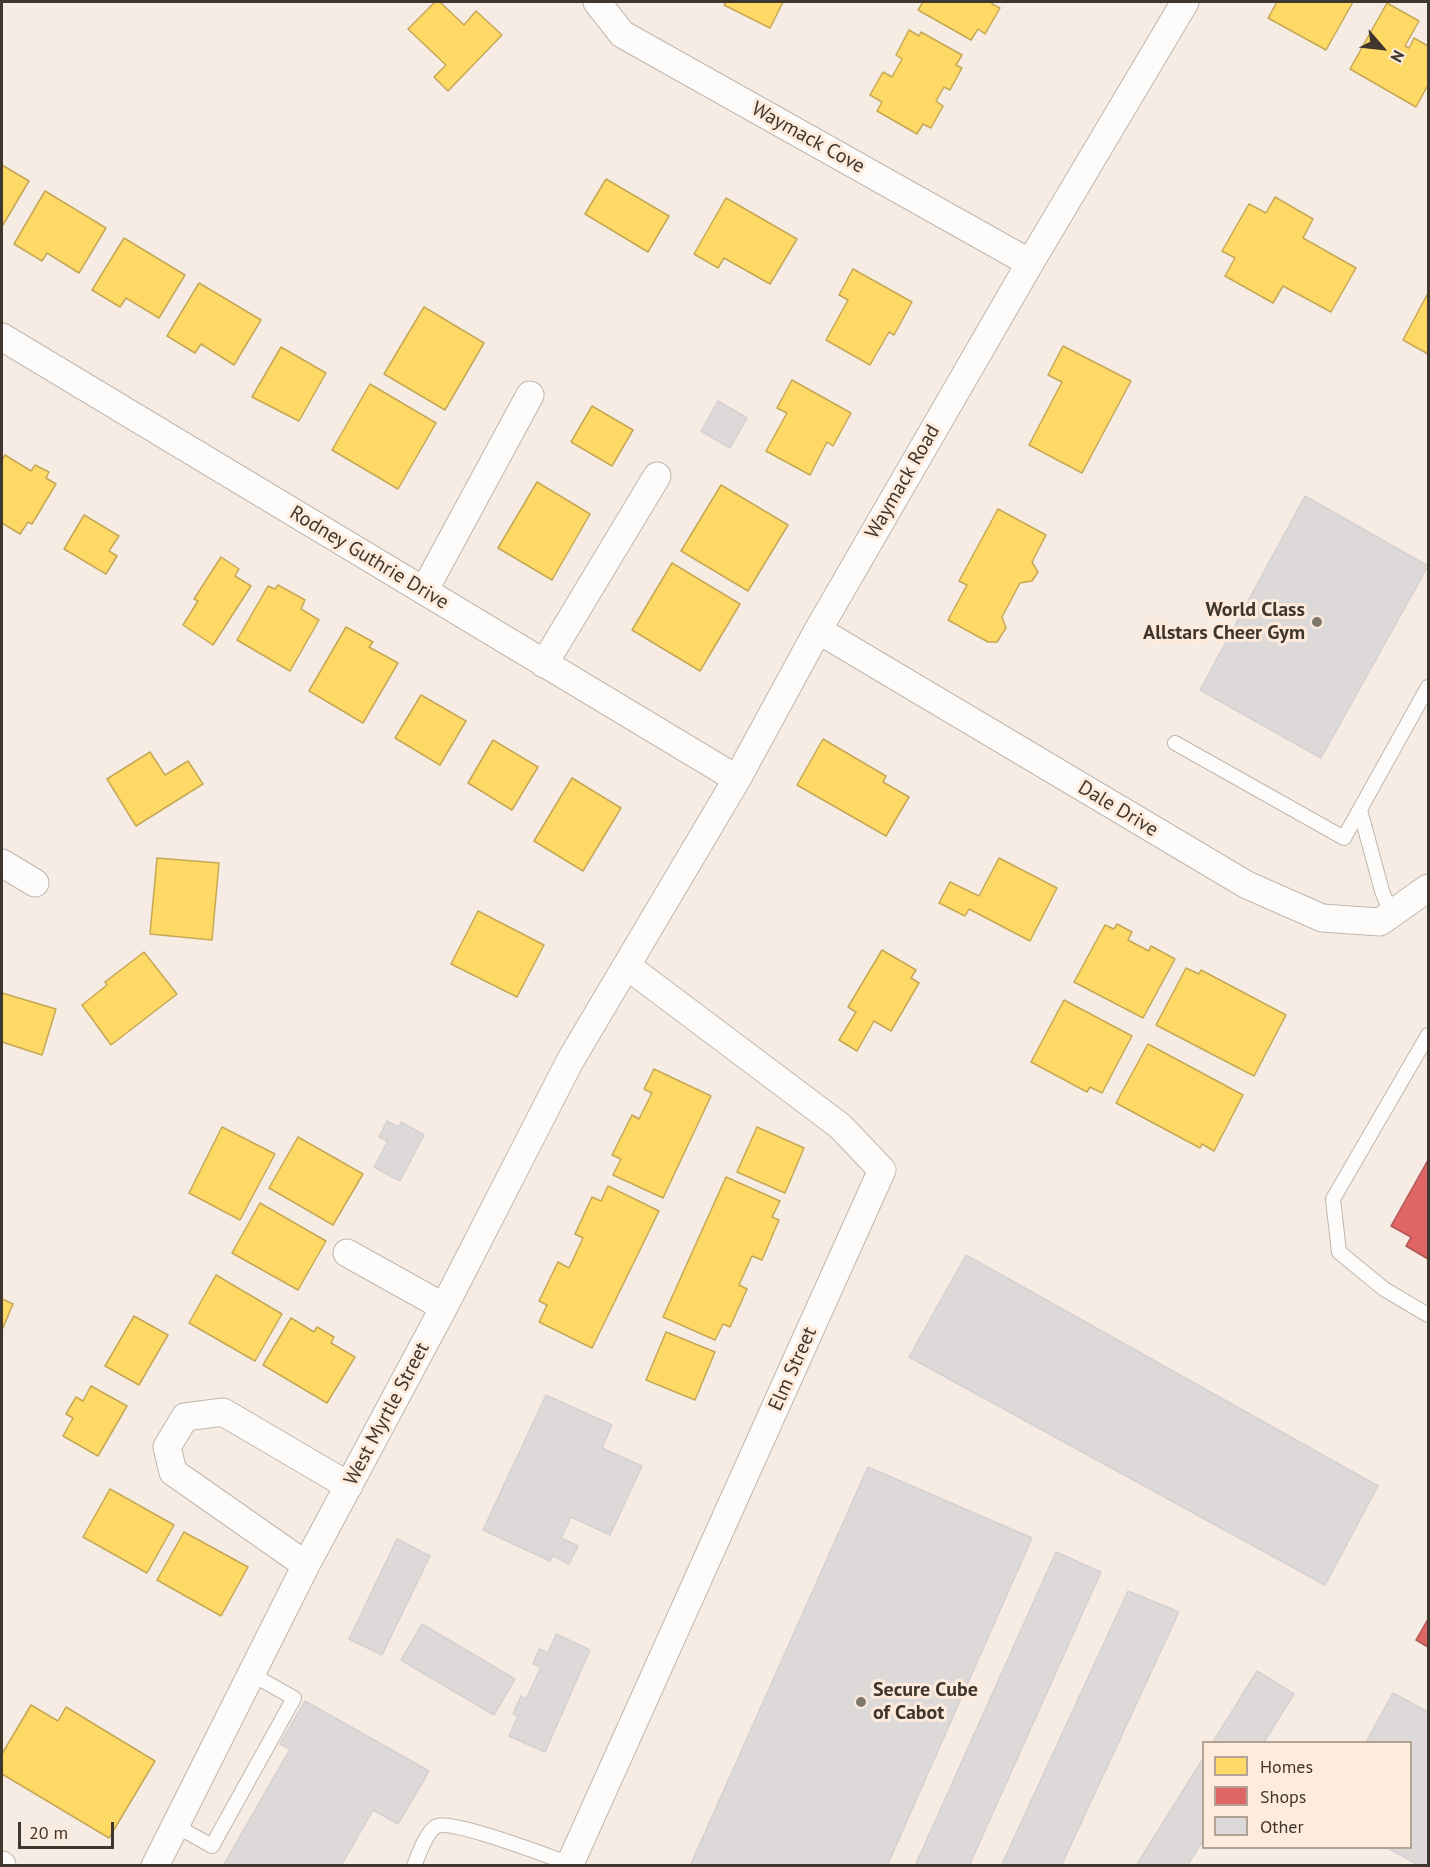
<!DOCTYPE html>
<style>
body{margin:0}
#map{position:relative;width:1430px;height:1867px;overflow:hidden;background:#f6ece3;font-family:"PT Sans",sans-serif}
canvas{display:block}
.frame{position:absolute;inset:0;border:3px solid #3f362e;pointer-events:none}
.legend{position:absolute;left:1202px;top:1741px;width:210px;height:108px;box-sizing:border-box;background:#feebdb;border:2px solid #b2a396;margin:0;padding:8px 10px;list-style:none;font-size:18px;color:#3f362e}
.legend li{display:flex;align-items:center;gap:12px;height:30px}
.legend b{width:30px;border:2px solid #b2a396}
.north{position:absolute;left:1352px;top:18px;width:60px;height:60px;-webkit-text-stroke:4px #feebdb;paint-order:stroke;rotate:118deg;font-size:16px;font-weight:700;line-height:24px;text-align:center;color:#3f362e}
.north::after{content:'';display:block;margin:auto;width:21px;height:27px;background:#3f362e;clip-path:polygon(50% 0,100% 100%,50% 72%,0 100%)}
.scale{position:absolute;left:18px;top:1822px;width:96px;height:27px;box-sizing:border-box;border:3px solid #3f362e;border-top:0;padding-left:8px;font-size:18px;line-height:21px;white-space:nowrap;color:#3f362e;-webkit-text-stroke:4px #feebdb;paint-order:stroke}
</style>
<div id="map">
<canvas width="1430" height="1867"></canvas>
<div class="frame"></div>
<ul class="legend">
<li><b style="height:16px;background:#ffd966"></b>Homes</li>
<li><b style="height:16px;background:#e06666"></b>Shops</li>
<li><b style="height:16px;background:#ded9d9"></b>Other</li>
</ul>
<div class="north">N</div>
<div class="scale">20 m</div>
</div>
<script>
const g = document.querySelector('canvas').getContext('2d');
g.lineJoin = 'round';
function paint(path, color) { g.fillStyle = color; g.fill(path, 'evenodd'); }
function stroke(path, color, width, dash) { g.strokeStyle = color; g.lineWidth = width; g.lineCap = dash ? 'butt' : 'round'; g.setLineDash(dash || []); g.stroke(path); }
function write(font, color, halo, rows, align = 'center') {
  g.font = font + ' "PT Sans",sans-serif'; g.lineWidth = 6; g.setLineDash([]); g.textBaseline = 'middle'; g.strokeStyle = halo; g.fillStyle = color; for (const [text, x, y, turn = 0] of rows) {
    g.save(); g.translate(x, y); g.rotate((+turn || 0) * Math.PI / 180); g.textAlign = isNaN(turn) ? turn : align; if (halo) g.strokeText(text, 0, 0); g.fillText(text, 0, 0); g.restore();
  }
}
const homes = new Path2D(`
 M435 2H440L464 25 476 11 502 35 448 91 434 77 446 65 408 29Z
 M726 2H783L770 28 724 5Z
 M923 2H993L992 4 1000 8 985 34 978 29 971 40 918 10Z
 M1277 2H1353L1326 50 1268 18Z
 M1387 3 1419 21 1405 46 1409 48 1414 38 1428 46V85L1416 107 1350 69Z
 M909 30 919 36 921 32 962 55 956 65 962 68 950 90 944 87 936 101 943 106 931 128 923 124 917 134 877 111 882 102 870 95 883 72 892 77 902 59 896 55Z
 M2 165 29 181 3 225H2Z
 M606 179 669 216 648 252 585 214Z
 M45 191 106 228 79 273 47 253 42 261 14 244Z
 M1275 197 1313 219 1303 238 1356 268 1331 312 1283 286 1273 303 1225 276 1235 258 1222 251 1249 204 1266 213Z
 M726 198 797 239 770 284 724 258 718 268 694 254Z
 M124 238 185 275 159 318 126 298 120 307 92 290Z
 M853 269 912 302 894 335 889 332 870 365 826 340 848 300 839 295Z
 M199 283 261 320 234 365 201 344 195 353 167 336Z
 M1428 293V354L1403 340Z
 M424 307 484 343 445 410 384 374Z
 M1063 346 1131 381 1082 473 1029 445 1062 382 1048 375Z
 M281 347 326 373 299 421 252 397Z
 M792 380 851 413 833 446 827 442 810 475 766 451 787 413 777 408Z
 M370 384 436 423 398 489 332 450Z
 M592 406 633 430 612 466 571 442Z
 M5 455 31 471 35 465 49 472 46 478 56 484 32 524 28 522 20 534 2 523V460Z
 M537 482 590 514 552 580 498 548Z
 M721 485 788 525 748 591 681 551Z
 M998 509 1046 535 1032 562 1038 572 1032 581 1020 583 1002 617 1006 628 997 642H988L948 620 967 585 959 581Z
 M84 515 119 536 109 551 117 556 106 574 64 549Z
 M221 557 239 569 235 576 251 586 213 645 183 625 198 601 194 599Z
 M672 563 740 604 700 671 632 630Z
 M278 585 305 600 301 609 319 620 290 671 237 640 268 586 275 589Z
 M346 627 373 642 369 647 398 663 363 723 309 691Z
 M421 695 466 721 440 765 395 738Z
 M823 739 886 776 883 782 909 797 886 836 797 785Z
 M493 740 538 767 512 810 468 783Z
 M150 752 165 775 188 761 203 784 136 826 107 779Z
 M572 778 621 808 583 871 534 841Z
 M157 858 219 863 212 940 150 934Z
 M999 858 1057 888 1030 941 969 909 965 916 939 903 950 882 979 896Z
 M478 911 544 945 517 997 451 964Z
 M1117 924 1132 932 1128 940 1149 951 1151 946 1175 959 1143 1018 1074 982 1105 925 1114 929Z
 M882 950 916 970 911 978 919 983 891 1031 874 1021 857 1051 839 1040 856 1012 848 1007Z
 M144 952 177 994 111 1045 82 1005 107 985 105 982Z
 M1186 968 1199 974 1201 970 1286 1015 1254 1076 1156 1025Z
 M2 993 56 1009 42 1055 2 1042Z
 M1064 1000 1132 1036 1102 1093 1090 1087 1087 1092 1031 1062Z
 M1148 1044 1243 1095 1214 1151 1202 1144 1200 1148 1116 1103Z
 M654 1069 711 1096 663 1198 613 1175 621 1159 612 1155 632 1115 639 1119 652 1093 644 1089Z
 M222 1127 275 1154 240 1220 189 1193Z
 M757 1127 804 1148 785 1193 737 1172Z
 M298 1137 363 1174 333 1225 269 1188Z
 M726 1177 780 1201 772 1217 779 1220 762 1260 752 1256 739 1285 747 1289 730 1327 723 1324 715 1340 663 1317Z
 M608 1186 659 1211 592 1348 539 1322 547 1305 539 1301 558 1262 569 1268 583 1238 575 1234 592 1197 601 1201Z
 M260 1203 326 1241 298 1290 232 1253Z
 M216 1275 282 1314 255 1361 189 1323Z
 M2 1299 13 1304 2 1330Z
 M134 1316 168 1335 139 1385 105 1366Z
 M291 1318 314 1332 317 1327 334 1337 331 1343 355 1357 327 1403 263 1365Z
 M666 1332 715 1352 695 1400 646 1380Z
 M91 1386 127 1406 98 1456 63 1436 73 1418 66 1414 76 1397 83 1401Z
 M110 1489 174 1525 147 1573 83 1537Z
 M184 1532 248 1567 221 1616 157 1580Z
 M31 1705 58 1721 66 1707 155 1761 109 1838 2 1774V1754Z`);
const shops = new Path2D(`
 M1428 1160V1259L1406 1246 1411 1237 1391 1226Z
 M1428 1619V1647L1416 1640Z`);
const building = new Path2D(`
 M718 401 747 418 730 448 701 431Z
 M1305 496 1428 566 1321 758 1200 690Z
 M387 1121 399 1127 401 1122 424 1135 400 1181 374 1167 388 1141 379 1137Z
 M966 1255 1378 1486 1325 1585 909 1357Z
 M546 1395 612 1425 602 1448 642 1466 610 1535 571 1517 561 1538 578 1546 569 1564 553 1556 550 1561 483 1530Z
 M868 1467 1032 1538 887 1866H690Z
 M397 1539 430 1556 382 1655 349 1639Z
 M1056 1552 1101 1572 969 1866H915Z
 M1128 1591 1179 1612 1061 1866H1001Z
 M422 1624 515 1679 494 1715 401 1660Z
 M556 1634 590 1650 545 1752 509 1736 518 1716 513 1714 521 1696 526 1699 541 1667 533 1664 539 1649 548 1653Z
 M1257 1671 1294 1694 1264 1742H1213Z
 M1393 1693 1428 1712V1866H1420L1388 1848H1410V1742H1366Z
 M305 1701 429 1771 398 1824 373 1810 341 1866H223L290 1749 280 1744Z
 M1204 1757V1839L1187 1866H1136Z`);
const service = new Path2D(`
 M1175 743 1344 838 1428 687
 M1360 810 1382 891 1391 914
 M1428 1035 1333 1199 1339 1252 1384 1289 1428 1315
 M176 1826 212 1846 294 1698 251 1674
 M414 1866C418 1856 427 1830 437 1826 454 1820 548 1856 570 1864`);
const minor = new Path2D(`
 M597 2 622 34 1030 263
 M2 337 737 779
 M424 591 530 395
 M818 630 1247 885 1322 918 1380 922 1428 888
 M544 664 657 476
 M2 863 35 883
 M347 1253 444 1307
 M306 1565 173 1472 167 1447 185 1417 223 1412 349 1486
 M2 1865V1866
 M155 1866 306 1565 444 1307 570 1061 737 779 818 630 1030 263 1185 2
 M569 1866 882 1170 840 1126 627 966`);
const markers = [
 [1317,622,6,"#7f766d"],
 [861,1702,6,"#7f766d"]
];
const streetNames = [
 ["Waymack Cove",808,138,29],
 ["Waymack Road",903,482,-60],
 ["Rodney Guthrie Drive",369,558,31],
 ["Dale Drive",1118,809,31],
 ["Elm Street",793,1369,-66],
 ["West Myrtle Street",387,1414,-62]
];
const poiNames = [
 ["World Class",1305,610],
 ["Allstars Cheer Gym",1305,633],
 ["Secure Cube",873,1690,"left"],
 ["of Cabot",873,1713,"left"]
];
paint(homes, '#ffd966');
stroke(homes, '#c5a855', 1.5);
paint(shops, '#e06666');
stroke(shops, '#b05855', 1.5);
paint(building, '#ded9d9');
stroke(building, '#d6d0d1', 1.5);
stroke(service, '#bfb7af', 16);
stroke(minor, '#bfb7af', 29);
stroke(service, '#fefcfb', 14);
stroke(minor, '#fefcfb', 27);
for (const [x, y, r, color] of markers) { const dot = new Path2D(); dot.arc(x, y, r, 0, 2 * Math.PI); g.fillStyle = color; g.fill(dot); stroke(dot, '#feebdb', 2); }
write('20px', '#3f362e', '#feebdb', streetNames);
write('bold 20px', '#3f362e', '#feebdb', poiNames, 'right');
</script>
